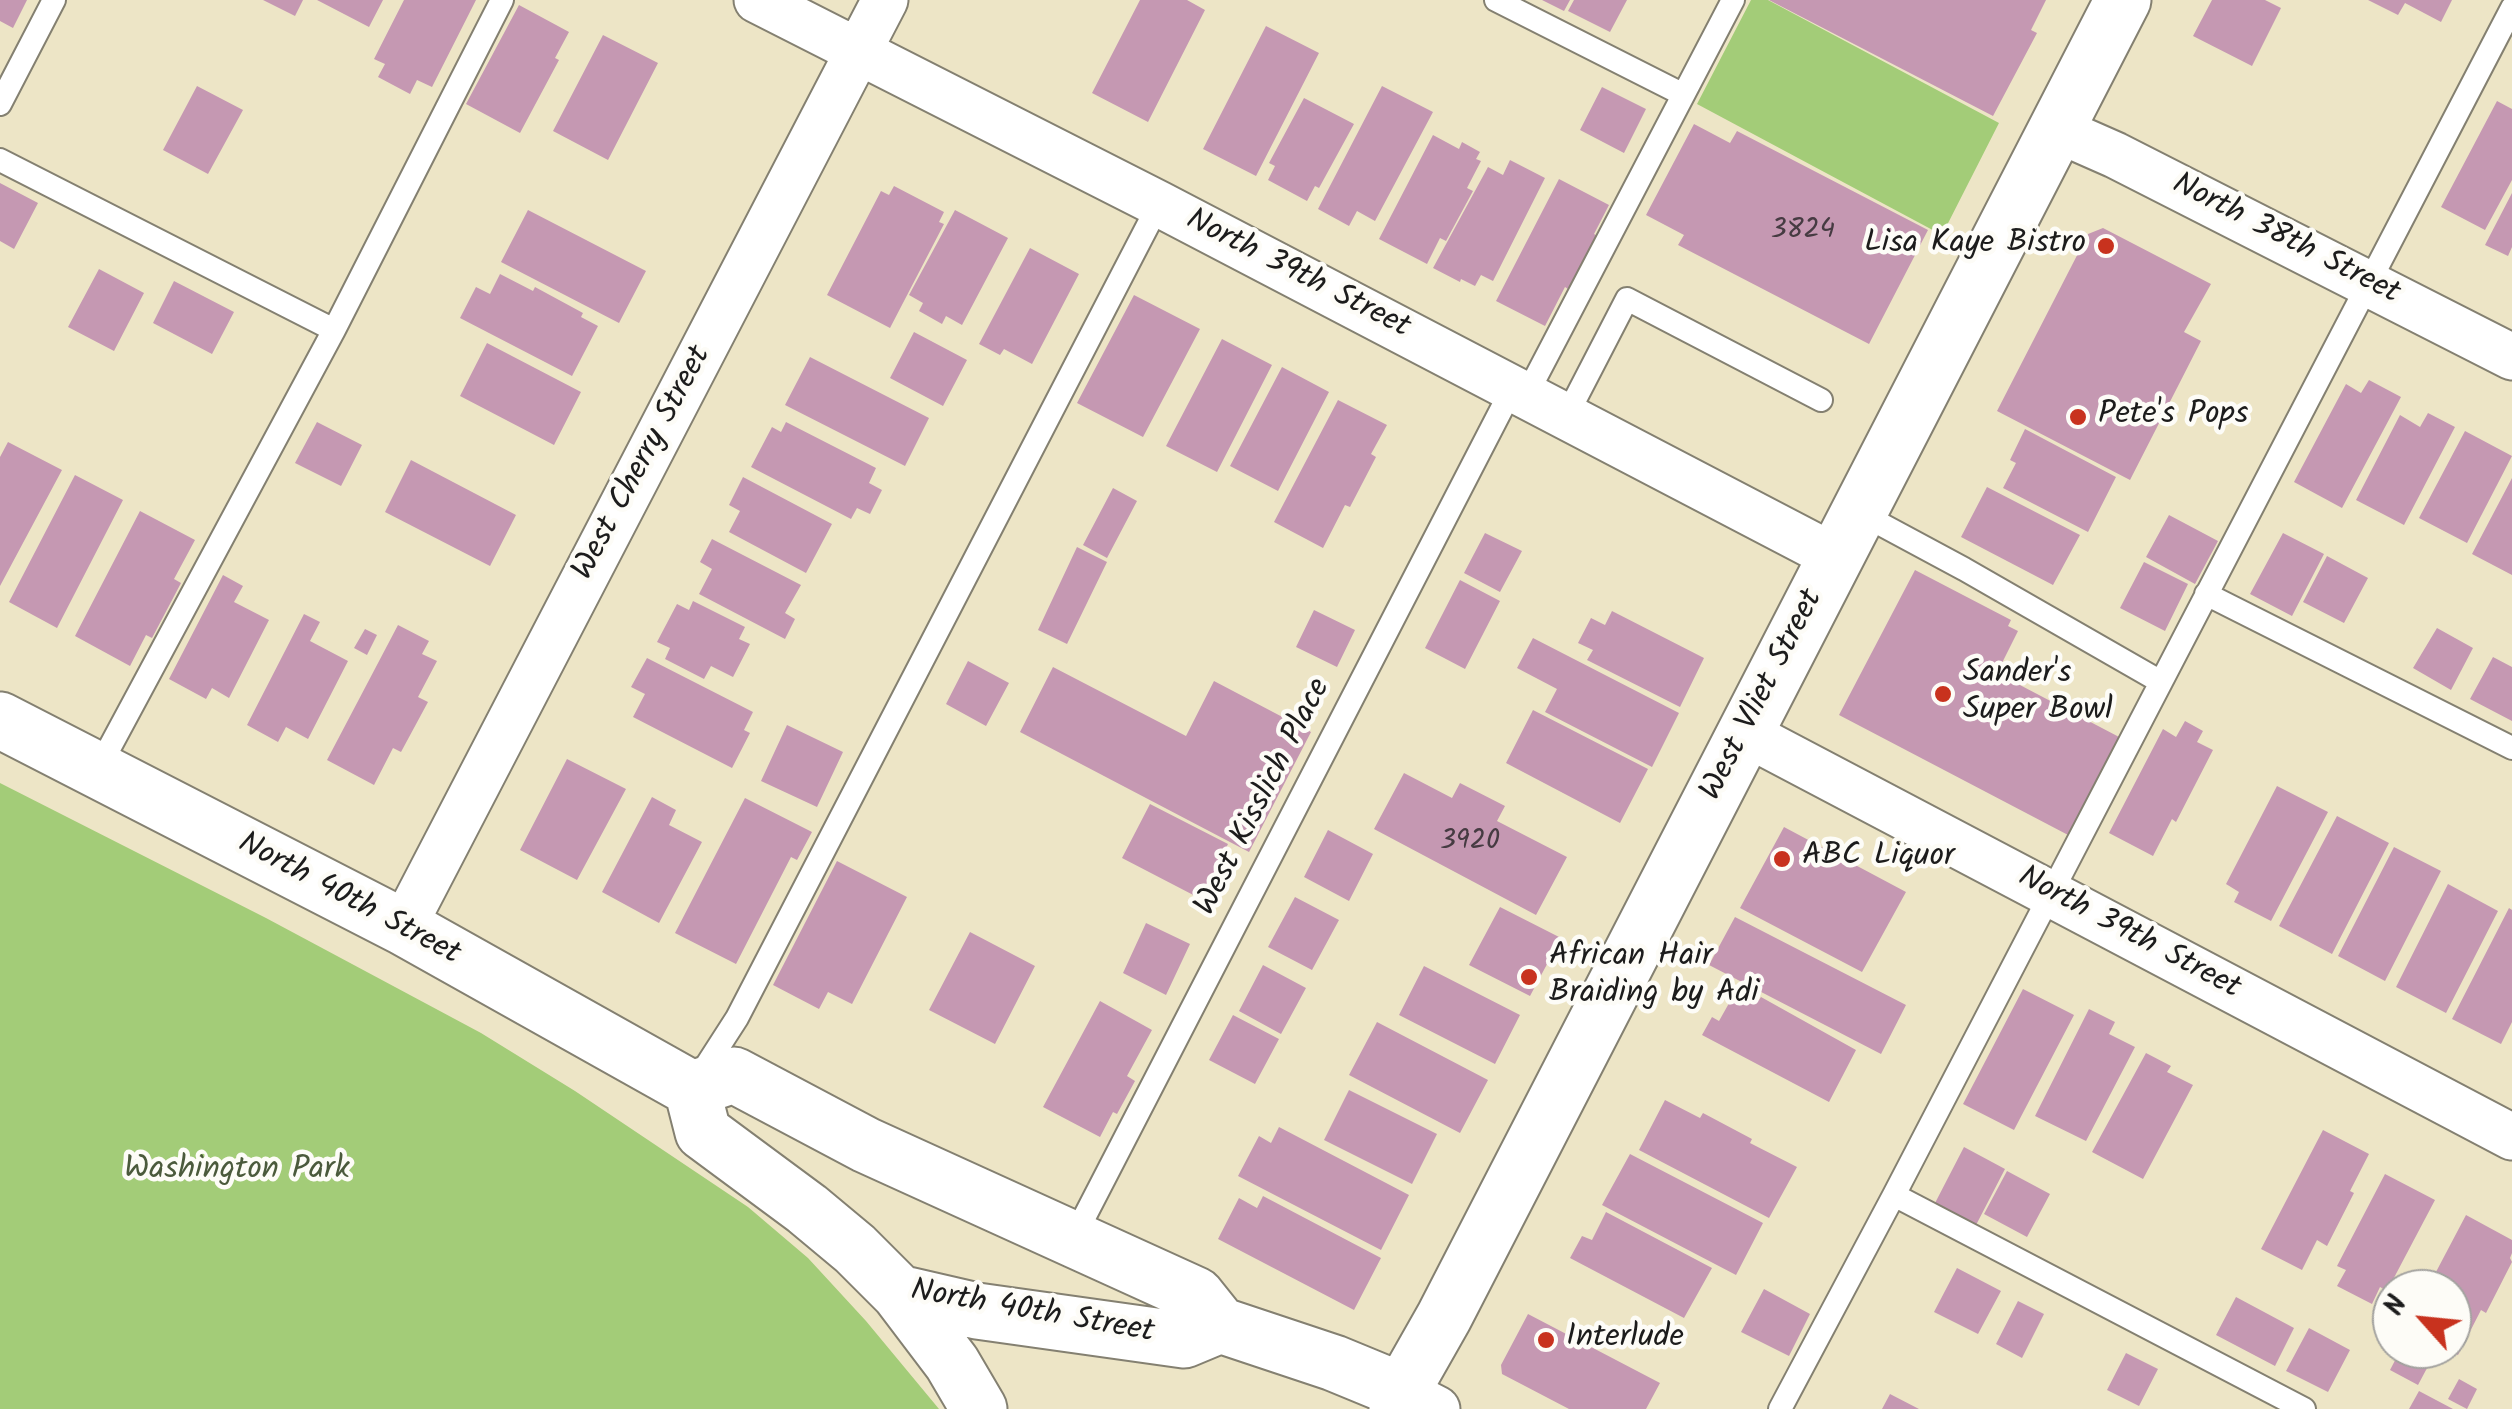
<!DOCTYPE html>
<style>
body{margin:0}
#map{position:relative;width:2512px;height:1409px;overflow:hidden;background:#ede5c6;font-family:Kalam,sans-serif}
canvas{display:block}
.north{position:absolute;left:2372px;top:1269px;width:100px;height:100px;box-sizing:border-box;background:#fdfcf7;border:2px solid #a3a29f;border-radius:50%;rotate:297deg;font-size:28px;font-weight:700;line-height:40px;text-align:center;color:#1c1c1c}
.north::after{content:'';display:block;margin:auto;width:35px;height:45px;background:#c8321e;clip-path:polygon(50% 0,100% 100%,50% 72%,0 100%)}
</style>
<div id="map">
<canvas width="2512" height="1409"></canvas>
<div class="north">N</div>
</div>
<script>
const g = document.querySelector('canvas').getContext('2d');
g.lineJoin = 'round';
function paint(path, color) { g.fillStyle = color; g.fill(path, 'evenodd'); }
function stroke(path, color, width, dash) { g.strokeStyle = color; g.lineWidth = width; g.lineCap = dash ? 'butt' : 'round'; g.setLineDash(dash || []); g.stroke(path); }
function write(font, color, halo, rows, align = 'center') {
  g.font = font + ' Kalam,sans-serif'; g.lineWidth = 9; g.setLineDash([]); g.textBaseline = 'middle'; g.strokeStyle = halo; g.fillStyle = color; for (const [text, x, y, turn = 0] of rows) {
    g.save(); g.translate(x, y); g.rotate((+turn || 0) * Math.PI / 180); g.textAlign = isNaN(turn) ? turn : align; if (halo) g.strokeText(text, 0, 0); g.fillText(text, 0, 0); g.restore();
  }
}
const green = new Path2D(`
 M1751 0H1768L1999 123 1942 235 1697 104Z
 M0 783 266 918 481 1033 575 1091 748 1207 808 1258 866 1321 939 1409H0Z`);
const building = new Path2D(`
 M0 0H27L13 28 0 21Z
 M263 0H303L295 16Z
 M317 0H383L369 27Z
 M404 0H476L432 87 417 80 410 94 378 77 385 64 374 59Z
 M1140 0H1187L1205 10 1148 122 1092 93Z
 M1542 0H1570L1564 11Z
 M1574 0H1627L1610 32 1568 11Z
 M1769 0H2046L2031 30 2037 33 1993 116Z
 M2212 0H2265L2281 8 2252 66 2193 36Z
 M2368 0H2452L2441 22 2405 3 2398 15Z
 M519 5 569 32 555 58 559 60 520 133 466 104Z
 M1266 26 1319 53 1256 176 1203 149Z
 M603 35 658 63 608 160 553 131Z
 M197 86 243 110 208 174 163 150Z
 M1382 86 1433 112 1375 221 1357 211 1349 226 1318 209Z
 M1602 87 1646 109 1624 153 1580 130Z
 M1304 98 1354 124 1319 188 1315 186 1307 201 1268 180 1275 166 1269 163Z
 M2497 101 2512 109V180L2485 230 2441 207Z
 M1694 124 1730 143 1737 131 1928 230 1869 344 1678 245 1684 235 1646 215Z
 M1433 135 1459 149 1462 142 1480 152 1476 159 1481 161 1467 188 1473 191 1446 241 1440 238 1427 264 1379 239Z
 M1510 160 1545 178 1493 281 1481 275 1475 286 1461 279 1460 282 1433 268 1488 167 1503 175Z
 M1559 179 1609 205 1594 234 1599 237 1571 291 1565 287 1545 326 1496 301Z
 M0 183 38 203 14 249 0 241Z
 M894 186 944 212 939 222 944 224 890 328 827 295 881 191 889 195Z
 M2512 193V247L2508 256 2485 245Z
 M528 210 646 271 619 323 501 262Z
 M955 210 1008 238 962 325 946 316 942 324 919 311 923 303 909 295Z
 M2103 228 2211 284 2184 332 2201 341 2130 480 1997 411 2088 234Z
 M1030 248 1079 274 1032 364 1004 349 1000 355 979 344Z
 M99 269 144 293 114 351 68 327Z
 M500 274 533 291 535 287 583 313 581 317 598 326 572 376 460 318 476 287 490 294Z
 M174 281 234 312 212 354 153 323Z
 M1134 295 1200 329 1143 437 1077 403Z
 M914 332 967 360 943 406 890 378Z
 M1222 339 1272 365 1217 472 1166 446Z
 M487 343 581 392 554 445 460 396Z
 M810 357 929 418 905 466 785 405Z
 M1282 367 1329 392 1278 491 1230 466Z
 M2369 380 2401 397 2342 508 2294 482 2346 384 2361 393Z
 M1338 400 1387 425 1371 454 1376 457 1350 507 1345 505 1323 548 1274 522Z
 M2428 413 2455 427 2404 525 2356 500 2400 415 2420 427Z
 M317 422 362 445 341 486 295 463Z
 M786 422 876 468 869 483 882 490 870 514 857 508 851 519 751 467 772 427 781 432Z
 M2025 429 2116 477 2088 532 2003 488 2016 463 2010 460Z
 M2465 431 2512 456 2467 543 2419 518Z
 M8 442 62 470 0 586V457Z
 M411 460 516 515 490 566 385 512Z
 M75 475 123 500 57 628 9 602Z
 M743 477 832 524 806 573 729 532 740 511 729 505Z
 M2512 478V575L2472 554Z
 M1987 487 2080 535 2053 585 1961 537Z
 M1113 488 1137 501 1107 558 1083 545Z
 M140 511 195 540 174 579 181 583 152 638 146 635 130 666 75 636Z
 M2169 515 2218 541 2195 584 2146 557Z
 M1485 533 1522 551 1500 592 1464 573Z
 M2283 533 2324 554 2292 616 2250 594Z
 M712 539 801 585 785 613 795 619 785 639 699 594 712 569 700 562Z
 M1077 547 1107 562 1067 644 1038 630Z
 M2327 556 2368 578 2344 623 2303 602Z
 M2144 562 2188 584 2165 631 2120 608Z
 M1915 570 2011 620 2008 626 2018 631 1997 673 2121 738 2070 836 1839 715Z
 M223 575 243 586 234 602 269 620 229 698 212 688 206 699 169 679Z
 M1460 580 1500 601 1465 669 1425 648Z
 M693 601 745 627 739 639 750 644 733 677 711 666 704 679 665 659 670 648 657 642 677 604 689 610Z
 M1314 610 1355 630 1337 667 1296 647Z
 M1612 611 1704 658 1680 707 1587 660 1593 650 1578 643 1591 618 1605 625Z
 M304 614 320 622 310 641 348 661 308 739 286 727 278 742 247 725Z
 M398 625 429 641 422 654 437 661 418 697 428 702 401 752 393 748 374 785 327 760Z
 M2437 628 2473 648 2451 690 2413 668Z
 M365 629 377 635 367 655 354 648Z
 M1533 638 1679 713 1652 767 1545 712 1557 689 1517 668Z
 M2493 657 2512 667V721L2470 699Z
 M647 658 753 712 744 730 750 733 732 768 633 717 645 694 631 687Z
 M968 661 1009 683 986 726 946 704Z
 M1053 667 1186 736 1214 681 1311 732 1249 852 1020 732Z
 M1533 710 1648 769 1620 823 1506 763Z
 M2185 721 2203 731 2197 742 2213 750 2176 822 2172 819 2153 856 2109 833 2163 729 2176 737Z
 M787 725 843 752 817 807 761 781Z
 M567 759 626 789 577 880 520 850Z
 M1404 773 1452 798 1460 783 1505 806 1497 821 1567 857 1536 915 1374 829Z
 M2277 786 2328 812 2271 921 2234 902 2239 892 2226 884Z
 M652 797 676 810 669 825 702 842 659 923 602 892Z
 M745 798 812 832 797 860 791 857 736 964 675 933Z
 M1150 804 1228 844 1201 899 1122 858Z
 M2337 816 2389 843 2332 954 2279 926Z
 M1784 827 1906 892 1862 972 1740 908Z
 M1328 830 1373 854 1349 901 1304 877Z
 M2394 847 2441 871 2385 981 2338 956Z
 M837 861 907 897 852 1004 828 992 819 1009 773 985Z
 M2448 884 2498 911 2446 1013 2396 987Z
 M1295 897 1339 920 1312 970 1268 947Z
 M1500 907 1561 938 1530 996 1469 965Z
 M2509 908 2512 910V1022L2501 1044 2452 1019Z
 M1735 917 1906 1005 1881 1054 1709 965Z
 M1146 923 1190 944 1166 995 1123 973Z
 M970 932 1035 966 995 1044 929 1010Z
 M1263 965 1306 988 1281 1034 1239 1011Z
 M1424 966 1520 1015 1495 1064 1399 1015Z
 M1737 989 1759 1000 1761 997 1856 1050 1829 1102 1702 1035 1712 1017 1719 1021Z
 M2023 989 2074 1015 2014 1130 1963 1104Z
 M1100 1001 1152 1030 1127 1076 1135 1081 1117 1114 1113 1112 1100 1137 1043 1107Z
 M2089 1009 2115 1022 2109 1034 2135 1047 2086 1141 2035 1116Z
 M1233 1015 1279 1039 1255 1084 1209 1060Z
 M1377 1022 1488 1080 1460 1133 1349 1075Z
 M2146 1053 2171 1066 2167 1072 2193 1085 2143 1179 2092 1152Z
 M1349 1090 1437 1134 1412 1184 1324 1140Z
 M1665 1100 1700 1118 1703 1113 1752 1139 1750 1143 1797 1167 1769 1218 1639 1150Z
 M1279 1127 1409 1195 1381 1250 1238 1176 1259 1136 1271 1143Z
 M2323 1130 2369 1154 2350 1191 2354 1193 2327 1246 2317 1240 2302 1270 2261 1249Z
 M1964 1147 2005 1169 1975 1227 1934 1205Z
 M1630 1154 1763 1223 1736 1275 1602 1205Z
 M2007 1171 2050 1194 2027 1237 1984 1214Z
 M2385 1174 2435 1200 2387 1291 2380 1287 2372 1304 2337 1286 2346 1270 2337 1266Z
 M1263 1196 1381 1258 1354 1310 1218 1239 1239 1198 1257 1208Z
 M1606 1212 1712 1268 1684 1318 1570 1258 1582 1236 1592 1240Z
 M2466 1215 2512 1240V1253L2510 1258 2512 1262 2486 1313 2481 1310 2458 1355 2452 1352V1289H2427Z
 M1957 1268 2001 1291 1978 1334 1934 1312Z
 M1764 1289 1810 1314 1789 1356 1741 1332Z
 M2236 1297 2294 1328 2275 1366 2216 1335Z
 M2018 1301 2044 1314 2022 1358 1996 1344Z
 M1528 1314 1660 1383 1646 1409H1569L1502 1374 1501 1365Z
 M2309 1328 2350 1350 2328 1392 2286 1371Z
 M2401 1349H2423L2434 1355 2418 1385 2390 1370Z
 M2126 1353 2158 1369 2139 1406 2107 1390Z
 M2459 1379 2477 1389 2467 1409 2448 1399Z
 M2419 1391 2453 1409H2409Z
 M1890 1394 1919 1409H1882Z`);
const lane = new Path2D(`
 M1496 0 1682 94
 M0 104 54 0
 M0 160 334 330
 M1527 394 1733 0
 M1567 415 1627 299 1821 400
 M1858 512 1964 569 2161 682
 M2206 594 2512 748
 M97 771 334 330 502 0
 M699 1077 737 1018 1159 204
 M1894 1195 2304 1409
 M1073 1239 1513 387
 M1780 1409 1894 1195 2512 8`);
const street = new Path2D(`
 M757 0 1159 204 1835 557
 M2056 129 2115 155 2512 357
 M1745 733 2512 1137
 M403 927 885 0
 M1402 1391 1437 1409`);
const secondary = new Path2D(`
 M0 720 403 927 692 1089 734 1075 866 1145 1196 1295 1220 1325 1334 1363 1402 1391
 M692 1089 703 1132 807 1209 855 1249 899 1293 952 1363 979 1409
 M899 1293 977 1311 1184 1340 1220 1325
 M1397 1409 1402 1391 1444 1317 2123 0`);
const markers = [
 [2106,246,10,"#c8321e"],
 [2078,417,10,"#c8321e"],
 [1943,694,10,"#c8321e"],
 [1782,859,10,"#c8321e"],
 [1529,977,10,"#c8321e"],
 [1546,1340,10,"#c8321e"]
];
const numberNames = [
 ["3824",1803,232],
 ["3920",1470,843]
];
const streetNames = [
 ["North 38th Street",2285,241,27],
 ["North 39th Street",1297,276,27],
 ["West Cherry Street",644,464,-62],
 ["West Vliet Street",1764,696,-63],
 ["West Kisslich Place",1265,798,-63],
 ["North 40th Street",348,901,28],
 ["North 39th Street",2128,935,28],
 ["North 40th Street",1032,1314,10]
];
const poiNames = [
 ["Lisa Kaye Bistro",2086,246,"right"],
 ["Pete's Pops",2098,417],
 ["Sander's",1963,676],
 ["Super Bowl",1963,713],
 ["ABC Liquor",1802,859],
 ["African Hair",1549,959],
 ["Braiding by Adi",1549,996],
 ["Interlude",1566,1340]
];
const parkNames = [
 ["Washington Park",237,1172]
];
paint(green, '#a3cc78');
paint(building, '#c598b2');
stroke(lane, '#848071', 26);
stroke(street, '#848071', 49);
stroke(secondary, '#848071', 59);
stroke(lane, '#fff', 22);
stroke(street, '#fff', 45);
stroke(secondary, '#fff', 55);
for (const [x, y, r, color] of markers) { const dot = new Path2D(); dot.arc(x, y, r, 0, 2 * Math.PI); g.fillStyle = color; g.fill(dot); stroke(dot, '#fdfcf7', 4); }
write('28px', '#463b42', null, numberNames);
write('32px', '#1c1c1c', '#fdfcf7', streetNames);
write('32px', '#1c1c1c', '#fdfcf7', poiNames, 'left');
write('32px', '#4b5a3c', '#fdfcf7', parkNames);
</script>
